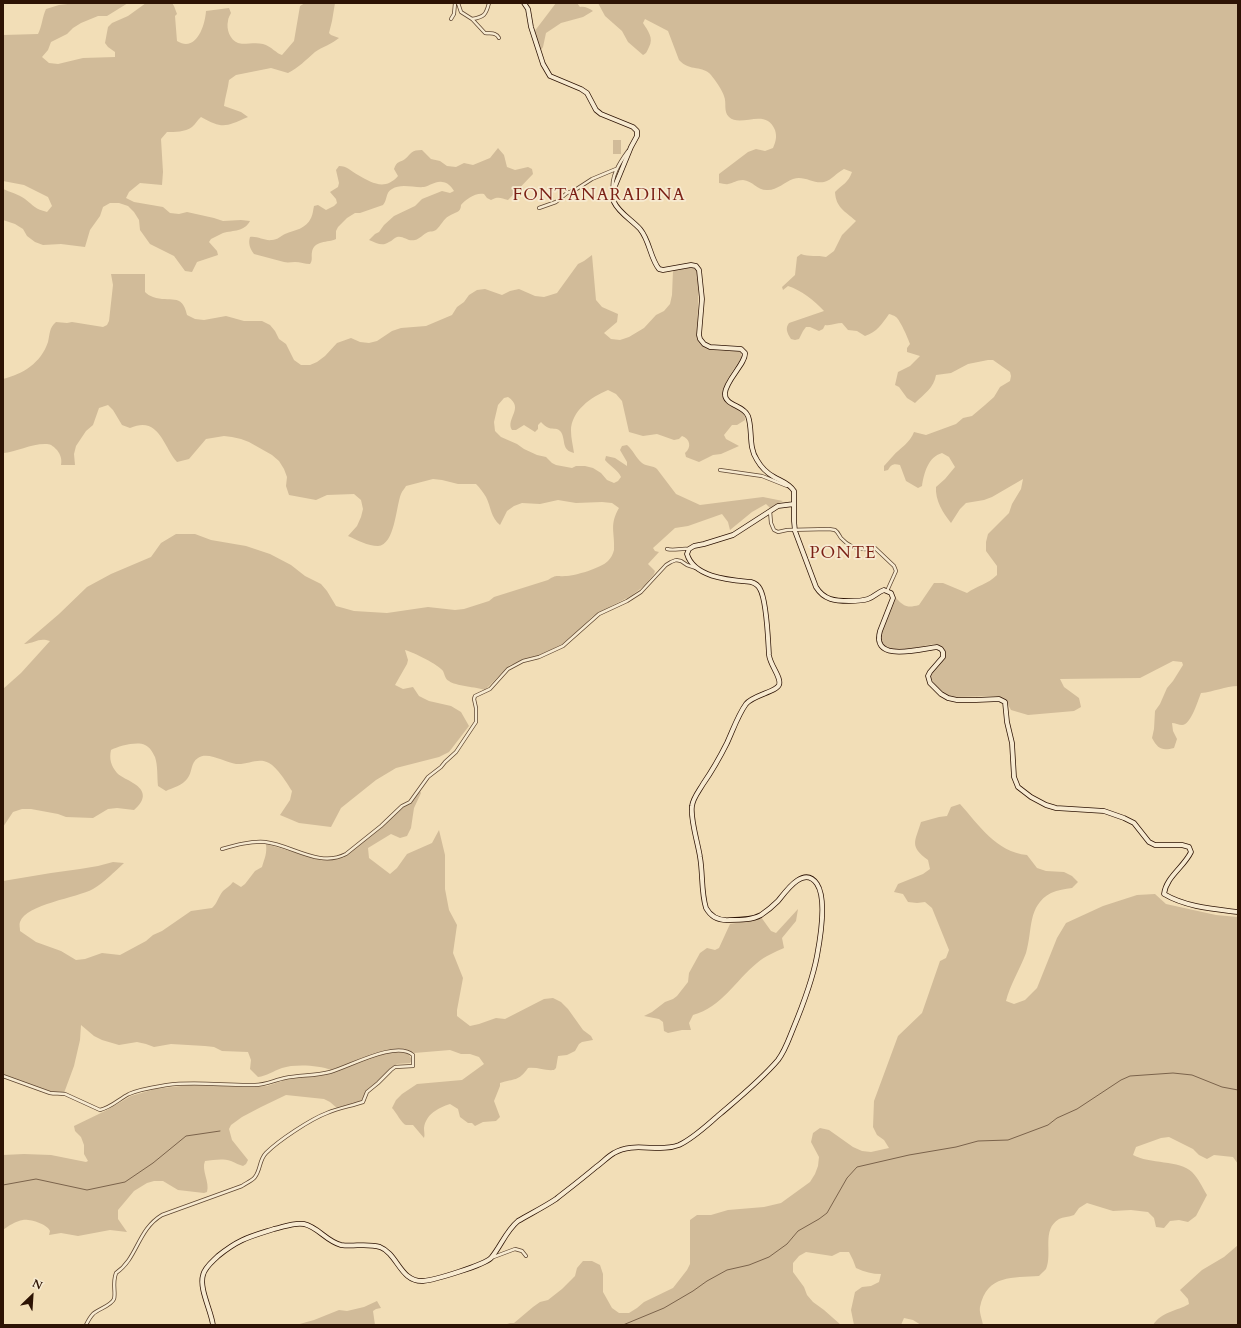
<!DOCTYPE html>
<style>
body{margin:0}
#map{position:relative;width:1241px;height:1328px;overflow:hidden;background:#f2deb7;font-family:Cardo,serif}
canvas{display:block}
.frame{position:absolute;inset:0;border:4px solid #2d1304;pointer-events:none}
.north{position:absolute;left:12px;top:1276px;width:40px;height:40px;-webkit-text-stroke:3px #f7ead0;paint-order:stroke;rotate:25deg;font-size:11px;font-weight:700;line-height:16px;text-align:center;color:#2d1304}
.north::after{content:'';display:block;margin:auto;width:14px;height:18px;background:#2d1304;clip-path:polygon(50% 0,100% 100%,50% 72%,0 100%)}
</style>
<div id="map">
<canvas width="1241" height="1328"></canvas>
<div class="frame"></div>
<div class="north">N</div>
</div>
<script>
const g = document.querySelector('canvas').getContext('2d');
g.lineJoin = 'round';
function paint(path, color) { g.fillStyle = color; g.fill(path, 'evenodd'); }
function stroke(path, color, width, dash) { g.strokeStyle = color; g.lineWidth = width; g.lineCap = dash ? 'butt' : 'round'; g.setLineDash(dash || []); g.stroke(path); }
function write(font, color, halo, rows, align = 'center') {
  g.font = font + ' Cardo,serif'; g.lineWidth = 3.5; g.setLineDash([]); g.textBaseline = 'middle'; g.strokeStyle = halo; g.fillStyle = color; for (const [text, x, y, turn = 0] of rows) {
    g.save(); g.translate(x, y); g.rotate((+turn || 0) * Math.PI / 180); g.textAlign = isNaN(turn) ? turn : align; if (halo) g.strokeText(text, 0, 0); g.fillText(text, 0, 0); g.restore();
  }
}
const green = new Path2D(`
 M76 3H128L107 16H98L81 23 73 28 67 34 51 42 48 50 42 57 49 63 58 64 83 58 115 57V52L108 47 105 43 108 27 112 23 128 16 146 3H172L174 6 177 14 175 16 177 41C196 53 205 26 206 11L229 8 231 13C230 15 228 18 228 21 226 29 230 40 238 43 243 45 255 42 263 44 271 46 277 54 282 55L294 41 300 6 305 3H335L332 21 329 33 331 35 339 38C332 44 322 47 315 52 306 60 298 68 288 73L271 68 236 75 229 80C228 89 225 97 224 106L241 112 248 117C225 127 223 129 201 117 197 120 196 124 192 127 185 132 175 132 167 132L161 139 163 172 162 185 140 183 129 192 126 198 134 202 163 207 170 213 179 214 187 212 214 218 223 221 241 220 250 221C244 232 234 230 223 233 219 235 215 237 211 239L209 242 217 251 218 255 197 262 192 272 185 271 174 256 150 244 140 230 139 220 134 212 128 206 119 203H110L103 207 100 216 90 230 85 247 61 244 43 245 35 242 27 236 23 229 15 224 3 220V189C10 192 18 194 25 199 34 206 35 209 47 212L52 206 48 197 24 185 3 181V35L38 34C42 26 42 18 46 9L59 5Z
 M556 3H577L580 7C584 6 589 8 593 11L583 17 561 23 546 33 543 47 541 50 534 32Z
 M598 3H1238V686C1225 686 1214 692 1201 693 1198 700 1191 725 1182 725 1179 725 1175 723 1172 723L1173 731 1177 739 1174 748C1162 751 1158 749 1152 738L1154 729 1155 711 1160 704 1167 688 1173 681 1183 665 1182 662 1173 661 1140 678 1060 679 1064 687 1079 698 1081 707 1074 711 1028 715 1011 710C1007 702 1004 698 996 696L956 697 947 696 935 685 930 676 945 657V650L943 647 934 644C920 646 877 660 881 634L896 598C904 607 908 608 919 605L934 583H943L967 593C977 586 988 584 997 575V566L986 551V542L988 534 1009 513 1012 504 1021 489 1023 479 992 497 984 500 966 503 960 509 951 523C943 513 935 500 936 487L945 479 955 467 949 457 942 453C928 457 924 473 922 486L918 488 906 481 900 465C893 463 891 465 888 470L884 471V466C887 463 890 459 893 456 900 448 910 443 914 432L926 435 956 424 963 418 972 416 985 405 994 397 1000 387 1010 381 1011 376 1010 372 993 360H988L968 364 951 373 936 375C934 388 924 394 915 403L907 398 899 387 895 385 898 372 910 366 920 356 907 352V348L910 344C908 338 900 320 896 317 893 315 892 315 889 314 882 324 877 332 865 336L857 331 848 330 842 323C836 323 831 326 825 325L823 329 819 331 810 327H806L803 331 799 339 795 340 791 339C787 333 785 328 789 323L824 311C815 301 801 290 788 286L783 290 782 287 795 275 797 257 801 254C809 257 817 255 826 257L834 251 842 235 856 221C845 211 836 208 835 192 843 184 848 183 852 172L844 169C836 173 832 180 824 182 813 184 804 175 793 179 785 182 777 190 768 190 758 191 753 181 743 180 736 180 734 183 728 184 726 185 722 183 719 183V174L748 152 756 149 765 151 773 148C776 141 777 137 775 130 766 107 741 128 729 117 723 111 727 103 724 96 722 90 716 81 711 75 703 65 690 72 679 60L668 31 645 19 643 23C648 31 654 38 649 47 647 51 647 53 643 55L628 42 622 31 605 16Z
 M613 140H621V154H613Z
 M498 148 504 155 507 167 515 170 528 167 532 169 533 174 508 200C501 198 498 196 491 200L487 198 484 194C476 192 466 199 461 205 461 213 455 212 449 216 443 219 441 226 436 230 433 232 431 231 428 232 423 234 420 239 415 240 408 242 403 235 397 237 394 238 392 241 389 242 382 247 377 243 369 240L375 234 379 232 384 225 394 216 415 206 422 199 442 191 450 193 454 191C451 186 447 182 442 182 435 181 430 186 424 187 414 188 401 183 392 189 385 193 388 199 383 205L360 213H355L347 218 338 227 336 231V239C328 243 314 240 312 252 311 256 313 260 310 264 305 264 300 262 295 262 291 262 288 263 284 262L254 254C250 249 248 243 250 237 258 236 264 241 272 240 277 240 281 236 285 234 295 230 306 229 311 218 313 214 313 210 314 206L318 205 326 210 334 206 337 203 336 199 330 192 338 187 339 183 336 170 339 166C347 166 351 171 358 175 372 183 385 191 398 176L394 169C397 160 400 163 405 159 412 153 411 150 422 150L431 159 440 161 447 166 456 167 464 163 473 165 490 158Z
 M592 255 596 300 602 307 618 314 617 322 604 333 611 339 620 340 629 337 644 328 656 315 664 311 670 304 672 295 673 270C682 268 690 264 698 270L699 276 697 334C702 354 723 350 739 351L741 353 742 357C737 365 723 383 723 393 722 408 747 405 745 420L737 425H732L724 435 726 439 739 446 721 454 713 455 699 462 686 457 685 453C692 447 690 439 682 436L679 439 674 440 657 434 643 436 629 432 622 401 616 394 608 390C591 397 571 411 571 431 571 438 573 446 574 453 561 450 566 440 561 432 557 427 554 430 549 428 546 427 543 424 541 422L538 425V429L535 432 524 425 516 430H512C505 419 525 408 508 397L504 398 498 405 494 422 495 431 501 437 517 444 524 449 537 455 546 457 552 463 556 465 572 468 576 466H585L593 468 601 473 607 480 614 483 618 481 621 477C618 470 610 466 605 460L606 456 615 458 627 466V462L620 450 622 446 627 445C633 450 636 458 642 463 647 467 653 465 657 469L676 494 700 505 763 497 783 501 770 508 766 504 752 512 730 530 728 522 722 514 688 526 675 528 653 548 655 551 659 552 648 564 655 571 654 574 644 586 631 596 613 605 592 617 580 629 562 644 538 656 510 665 485 690C477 687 455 686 449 681 445 679 445 675 443 671 439 665 413 652 405 650L408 660 407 664 395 685 403 689 413 687 419 696 429 701 451 706 461 712 469 726 449 752 439 757 396 768 376 780 341 808 331 827 299 823 280 815 290 800 292 791C287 783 277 767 269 763 258 757 248 765 236 764 226 763 208 751 198 758 190 763 193 772 187 779 183 785 172 788 166 791L158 786C157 777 158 766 155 757 153 753 150 747 145 745 137 741 119 746 111 750 109 759 111 766 117 773 122 778 128 779 133 783 147 791 145 801 134 810L117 808 108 809 93 818 66 817 58 814 31 809H22L13 812 3 827V689L21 673 50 641C39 637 35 643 24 644L59 614 87 587 111 574 151 557 161 543 176 534H195L211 540 246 546 270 554 291 565 305 576 321 584 327 591 336 606 354 611 387 613 428 607 455 610 464 609 489 601 494 597 548 580C558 574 555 577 565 576 575 576 601 568 608 561 611 558 613 554 614 550 615 532 609 525 619 508L612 503 602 502 576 503 558 500 540 504 522 503 514 506 507 511 500 525C491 518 491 507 486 497 483 492 480 488 476 484H458L442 480 433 479 406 486C405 488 402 491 401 494 396 506 395 545 378 546 368 546 357 540 348 536L357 526 361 517 363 509 361 500 354 494 327 495 316 500 289 495 286 486 287 477 284 469 279 461 272 455 249 442 241 439 232 437 224 436 206 439 189 459 177 462C163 446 159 415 130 428L122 425 113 410 108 405 99 408 93 425 86 431 76 446 74 454 75 465H61C62 460 61 455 57 450 54 447 51 444 47 444 33 443 16 452 3 453V379C23 374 41 363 48 342 50 334 49 328 56 322L67 323 72 322 103 327 107 325 109 321 113 285 111 274H145V292C147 294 150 296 153 297 170 303 182 292 187 315L195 319 204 320 226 316 244 321H262L270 325 275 331 279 339 286 344 294 360 301 365H310L317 362 325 356 337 343 351 338 360 342 369 343 377 341 392 331 401 328 426 326 452 315 457 307 464 302 469 295 477 290 485 289 502 295 510 291 519 289 535 296 544 297 557 293 578 264 584 261Z
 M420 791 421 793 414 808 411 828 407 836 400 838 391 834 368 848 369 858 390 874 397 868 407 854 432 843 439 830 445 855V889L449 910 457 925 453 953 463 978 457 1010V1016L470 1026 479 1024 496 1018 505 1019 544 999 553 998 561 1002 568 1009 583 1030 591 1036 593 1040 582 1042 579 1044 575 1051 567 1055 558 1056 556 1068 554 1070C545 1071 538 1067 528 1068 518 1082 515 1078 500 1083V1086L494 1101 500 1117 496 1121 483 1122 475 1126 472 1123H468L460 1117 458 1109 450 1104C438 1108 426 1114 424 1128 424 1132 425 1135 424 1138L413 1125C411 1125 408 1125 406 1125 402 1124 396 1112 392 1108L396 1100 402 1094 417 1084 462 1080 484 1064 479 1057 470 1054H461L450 1050 414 1053 403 1049 392 1050 367 1057 331 1070C319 1065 294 1064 282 1068 273 1071 267 1076 258 1077L250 1069 251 1060 248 1052 222 1051 214 1047 205 1046 171 1044 154 1047 146 1044 137 1042 119 1045 102 1040 94 1036 81 1025 80 1040 74 1066 64 1093H56L24 1083 3 1074V881L51 873 80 869 98 866 113 862 124 863C114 872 105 882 93 889 77 898 26 904 20 922 19 924 20 928 20 931L36 942 61 951 76 960 85 959 102 953 120 955 146 941 153 935 162 931 191 911 212 908C217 904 218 897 223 891 226 888 230 886 233 882L241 887 245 884 255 871 262 867C265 857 267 854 266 844L314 858 327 860 343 858 381 828 395 813 412 801Z
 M960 804C979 825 996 852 1027 855L1037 868 1046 871 1064 872 1072 876 1078 882 1072 888C1065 889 1058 890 1051 893 1027 906 1033 930 1026 953 1020 969 1010 985 1006 1001L1014 1004 1025 1000 1037 988 1057 938 1066 923 1103 906 1137 895 1155 894 1166 904 1216 915 1238 917V1164L1233 1157 1214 1155 1207 1159 1199 1155 1193 1149 1169 1137 1161 1138 1136 1147 1133 1155C1149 1164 1180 1160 1192 1172 1199 1179 1202 1187 1207 1195L1196 1216 1188 1222 1179 1220 1170 1221 1164 1228 1156 1227 1154 1218 1148 1212 1131 1210 1113 1211 1087 1203 1079 1208 1074 1215C1069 1217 1063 1217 1059 1219 1041 1230 1053 1253 1046 1269 1044 1271 1041 1274 1039 1276 1013 1278 987 1274 980 1307 979 1312 982 1319 983 1325H921L913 1320 904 1318 901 1325H854L851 1310 855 1292 862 1287 871 1286 879 1282 881 1274C872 1274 865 1272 856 1268L853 1260 849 1252H840L832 1256 806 1252 799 1256 793 1263V1272L804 1287 807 1295 813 1302 824 1310 841 1325H504L510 1323H514L533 1307 540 1302 548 1300 562 1289 575 1276 577 1268 583 1261H592L600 1265 603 1274V1292L612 1308 619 1313H629L637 1308 644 1302 673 1288 687 1270 690 1264V1220L697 1215H711L728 1210 764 1207 781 1203 810 1182 815 1174 818 1166 819 1157 811 1142 813 1133 820 1128 829 1130 853 1147 862 1151 871 1152 889 1148 884 1140 877 1135 873 1127 874 1101 898 1036 922 1013 940 961 946 958 949 950 932 908 925 902 917 903 908 902 903 894 894 892 898 884 923 874 930 869 928 860C909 846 915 842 921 822L939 817 947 816 951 807Z
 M798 909 796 921 782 938 784 948C775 952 765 956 757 963 735 981 722 1007 693 1015L689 1023 691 1030H682L668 1033 664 1031 663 1022 659 1019 644 1016 652 1012 665 1002 673 999 677 996 688 982 689 973 700 953 707 948 715 950 719 948 730 924 748 921 761 917 771 931 776 933Z
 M395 1052 408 1053 412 1060 410 1063 397 1064 393 1067 378 1081 369 1088 361 1101 338 1109 330 1102 324 1099 286 1095 261 1107 242 1117 231 1125 229 1129 232 1140 248 1160 246 1164 243 1166C239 1165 236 1163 231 1161 222 1158 214 1160 205 1161 201 1170 210 1182 207 1192L204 1193 178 1190 163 1181H154L147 1183 134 1191 118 1210V1219L127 1232 110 1230 78 1236 61 1233 49 1235 50 1231C47 1224 30 1219 23 1220 16 1221 8 1226 3 1230V1155L24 1154 51 1155 86 1162 88 1161 84 1154V1145L81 1137 75 1131 74 1126 105 1111 131 1096 155 1089 190 1085 250 1087 267 1086 285 1080 331 1073 387 1053Z
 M1238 1245V1325H1153C1161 1312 1177 1311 1189 1304L1188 1299 1180 1290 1202 1270 1224 1257Z
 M377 1301 381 1308 376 1309 373 1311 375 1325H296L314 1320 339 1310 347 1311 364 1307Z`);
const stream = new Path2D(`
 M3 1185 36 1179 87 1190 125 1182 153 1163 186 1136 220 1131
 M623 1325 664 1308 693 1291 707 1281 727 1270 749 1265 769 1257 787 1244 798 1231 819 1219 827 1213 847 1178 857 1167 909 1155 956 1147 978 1141 1008 1140 1048 1125 1057 1118 1077 1109 1121 1080 1130 1076 1173 1073 1192 1075 1222 1087 1238 1090`);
const street = new Path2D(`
 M458 3 461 12 472 19C484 17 486 15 489 3
 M451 19 454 14 455 3
 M472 19 485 33C491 34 496 32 499 38
 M613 192C610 177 620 162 628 151
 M539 208 556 202 567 193 575 190 592 179 616 169
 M720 470 762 476 787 486
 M770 511 771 523 774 530 778 532 787 530 829 529 835 530C838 532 839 535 841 538 850 548 862 551 875 548L894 566 896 571 887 591
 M667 549C674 551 681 548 689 549
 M222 849C236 845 250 841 265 842 292 845 319 868 346 854L381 826 402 806 410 802 428 777 441 767 445 762 456 752 476 722V708L474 699 475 696 490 689 508 669 523 661 539 657 563 646 599 614 627 601 641 592 666 565 671 562 676 560 681 561 687 565 696 568
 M3 1076 50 1093C55 1094 60 1093 65 1094L100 1110C112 1107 119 1099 129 1094 140 1089 155 1087 167 1085 197 1081 226 1086 255 1085 265 1085 275 1080 285 1078 300 1075 315 1076 330 1072 349 1067 396 1040 413 1055V1066L395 1067 391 1070 378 1083 367 1092 363 1102C351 1106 339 1108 327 1113 311 1119 279 1140 266 1153 259 1160 261 1169 255 1177 252 1181 246 1183 242 1186L162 1215C137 1230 138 1258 116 1273 112 1284 116 1292 114 1299 111 1306 98 1309 93 1314 90 1317 88 1321 86 1325
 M491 1258 515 1249 522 1251 526 1256`);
const secondary = new Path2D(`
 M524 3 528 9 531 27 543 64 550 76 581 89 587 93 596 110 601 114 633 127 637 131V136L631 147 615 186C614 192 612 197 614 202 619 213 632 220 640 229 650 241 650 258 659 269L663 270 691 265 696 266 699 270 702 299 699 335 700 339 704 344 710 347 741 349 745 353C746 363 726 380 725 393 724 406 744 405 748 416 753 430 748 447 757 460 761 467 767 473 774 477 781 481 789 483 794 491V521L795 531 816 587C824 600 835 601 849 601 855 601 862 601 868 599 874 597 878 592 884 590L891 593 893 598 880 631C871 663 920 649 937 647L941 649 943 652V657L930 672 928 676 930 683 941 694 948 698 957 700H976L999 699 1005 702 1007 722 1012 743 1014 777 1018 787 1031 797 1046 805 1056 808 1104 811 1124 818 1134 823 1149 842 1155 845H1182L1189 847 1191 852C1184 867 1166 877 1164 894 1186 907 1213 909 1238 912
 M213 1325C211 1310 199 1289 203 1275 205 1267 212 1262 218 1256 239 1239 249 1237 274 1229 284 1227 294 1222 304 1224 318 1227 326 1241 341 1245 353 1247 367 1243 380 1247 398 1254 400 1282 423 1281 435 1280 484 1265 491 1258 501 1246 506 1231 518 1221 530 1214 544 1207 556 1199 570 1188 583 1178 596 1167 602 1163 607 1157 614 1153 633 1141 659 1153 679 1145 694 1138 707 1125 720 1114 740 1097 761 1080 778 1060 785 1051 789 1039 793 1029 803 1005 812 982 817 956 820 940 827 899 817 884 804 865 786 891 778 901 773 906 767 911 761 915 752 920 740 920 730 920 719 921 711 917 706 908 701 892 703 874 700 857 698 843 690 819 692 806 693 798 699 791 703 784 712 771 720 757 727 743 733 730 738 715 746 704 753 695 776 692 779 685 782 678 770 665 769 655 768 640 767 601 760 589 758 585 755 583 751 582 731 580 694 578 687 554L689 549 694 546 704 544 733 535 778 506 794 504`);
const quarterNames = [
 ["FONTANARADINA",599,196],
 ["PONTE",843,554]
];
paint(green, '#d1bb99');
stroke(stream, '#7b634b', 1);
stroke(street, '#5e4631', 4);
stroke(secondary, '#2d1304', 5.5);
stroke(street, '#f7ead0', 2.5);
stroke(secondary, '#f7ead0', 4);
g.letterSpacing = '1px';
write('17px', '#7a1f14', '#f7ead0', quarterNames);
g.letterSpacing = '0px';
</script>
